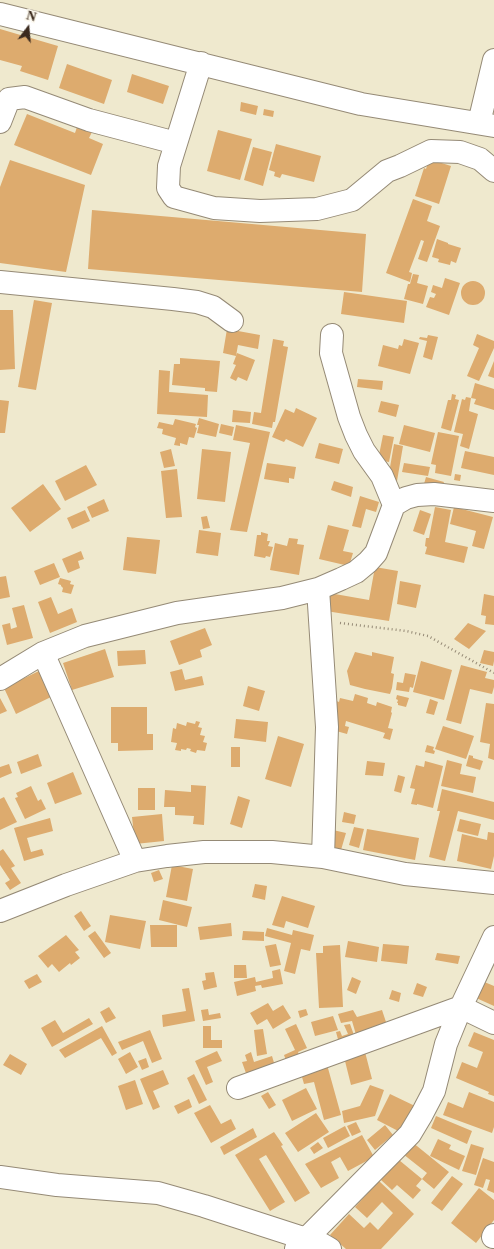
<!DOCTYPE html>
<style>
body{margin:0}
#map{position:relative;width:494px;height:1249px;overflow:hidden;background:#efe9ce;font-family:"Libre Caslon Text",serif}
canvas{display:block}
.north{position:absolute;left:8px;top:8px;width:40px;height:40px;-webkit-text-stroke:3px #fbf7ec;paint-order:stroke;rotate:16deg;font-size:11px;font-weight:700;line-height:16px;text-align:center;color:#3b2a1e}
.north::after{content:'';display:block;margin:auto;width:14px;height:18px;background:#3b2a1e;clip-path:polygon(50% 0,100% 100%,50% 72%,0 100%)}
</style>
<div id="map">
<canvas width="494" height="1249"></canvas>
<div class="north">N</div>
</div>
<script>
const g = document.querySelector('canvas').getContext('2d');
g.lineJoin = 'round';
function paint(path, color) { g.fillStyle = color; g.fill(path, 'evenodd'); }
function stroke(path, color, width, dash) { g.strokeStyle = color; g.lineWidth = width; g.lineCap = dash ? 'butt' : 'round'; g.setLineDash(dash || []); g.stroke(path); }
const building = new Path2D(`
 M0 29 58 46 48 80 20 71 22 66 0 60Z
 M67 64 112 80 104 104 59 88Z
 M132 74 169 86 163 104 127 92Z
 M241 102 258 106 256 115 240 111Z
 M264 109 274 111 273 117 263 115Z
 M27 114 75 133 77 127 92 132 89 138 103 144 91 175 14 145Z
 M218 130 252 139 240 180 207 171Z
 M276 144 321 156 314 182 282 174 280 178 274 176 275 172 269 170Z
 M253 147 272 152 263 186 244 180Z
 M429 159 451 166 439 204 415 196 424 168 426 169Z
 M10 160 85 185 66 272 0 263V187Z
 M413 199 432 206 427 221 440 226 427 262 418 259 424 241 421 240 409 272 412 273 410 282 386 273Z
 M92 210 366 234 362 292 88 269Z
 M437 239 448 243V244L461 248 456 263 451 261 450 265 438 262 439 259 432 257Z
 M413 274 419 275 417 283 428 286 423 304 404 299 408 284H410Z
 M445 278 460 283 449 315 426 307 430 297 434 298 436 294 431 292 433 285 442 288Z
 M461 293a12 12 0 1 1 24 0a12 12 0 1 1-24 0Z
 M344 292 407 301 404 323 341 314Z
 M34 300 52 303 36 390 18 387Z
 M0 310H13L15 369 0 370Z
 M227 329 260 335 258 349 238 345 236 356 237 353 255 360 247 381 238 377 236 381 230 378 236 365 233 364 236 356 223 353Z
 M477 334 494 341V348L479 381 467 376 479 348 473 345Z
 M428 335 438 337 432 360 423 357 427 341 419 339 420 337 427 338Z
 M273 339 284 341 283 346 288 347 275 422H273L272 428 252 424 254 412 261 413Z
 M404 339 419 343 410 374 378 366 383 345 398 349 399 345 402 346Z
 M180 358 220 361 217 392 205 391V388L172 385 174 364H180Z
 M494 361V378L488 376Z
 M159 370 170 371 169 392 208 395 207 417 157 414Z
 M358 379 383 381 382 390 357 387Z
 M475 383 494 389V410L474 404 476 399 471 398Z
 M452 394 456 395 455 399 459 400 451 431 441 428 448 400H451Z
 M466 397 471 398 469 411 478 414 469 449 460 446 463 434 454 432 462 399 465 400Z
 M0 400 9 401 5 433H0Z
 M381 401 399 405 396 417 378 412Z
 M296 408 317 418 303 447 286 439 284 442 272 437 285 409 294 413Z
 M233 410 251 412 250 423 232 422Z
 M199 418 219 424 216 437 197 433 199 425H197Z
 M175 419 196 424 195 427 197 428 194 438 189 437 187 445 180 443V446L174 445 176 438 162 434 163 429 157 428 159 422 173 425Z
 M221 424 234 427 232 436 219 433Z
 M236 425 270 432 247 532 230 530 250 443 233 440Z
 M404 425 435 433 430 452 399 444Z
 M438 432 459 436 451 476 435 473 436 465 431 464Z
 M383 435 394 437 389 462 378 460Z
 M319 443 343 449 339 464 315 458Z
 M394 444 403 446 397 481 388 479Z
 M171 449 175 466 164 468 160 452Z
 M202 449 231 452 225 502 197 499Z
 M465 451 494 457V475L461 468Z
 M267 463 296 467 294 479 289 478V483L264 479Z
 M404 463 430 467 428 476 402 472Z
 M86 465 97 485 65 501 55 481Z
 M177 469 182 517 166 518 161 471Z
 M455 474 461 475 460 481 454 480Z
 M426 477 444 482 441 490 424 484Z
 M334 481 353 487 351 497 331 490Z
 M43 484 61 509 30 532 11 508Z
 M360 496 379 502 376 512 366 509 361 528 352 526Z
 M104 499 109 511 92 518 87 507Z
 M435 507 451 510 445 542 468 547 464 563 425 554 427 547 425 546 426 538H429Z
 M454 507 493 517 484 549 472 546 476 531 450 524Z
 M85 510 90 521 72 529 67 518Z
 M420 510 431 514 424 535 413 531Z
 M207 516 210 528 203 529 201 517Z
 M328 525 349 530 343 551 353 553 349 566 319 559Z
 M199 530 221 533 218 556 196 553Z
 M261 532 268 534 267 541H270L268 546 273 547 270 557 266 556 265 558 254 556 257 535H261Z
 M127 537 160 540 156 574 123 570Z
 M289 538 298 539 297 544 304 545 299 575 270 570 275 543 287 546Z
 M81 551 84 559 78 561 80 568 68 573 62 559Z
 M54 563 60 577 40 585 34 571Z
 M375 567 398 571 389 621 326 611 329 593 369 600Z
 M6 576 10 597 0 599V577Z
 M60 578 71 581 70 584 74 585 71 594 62 592 63 588 61 586V585L58 584Z
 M400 581 421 585 416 608 397 604Z
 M484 594 494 596V625L485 624 486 616 481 615Z
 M51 597 58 614 72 608 77 622 50 633 38 602Z
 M24 605 33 638 7 645 2 625 10 623 11 629 17 627 12 608Z
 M468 623 486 631 469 649 454 639Z
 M205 628 212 645 200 650 202 657 179 665 170 641Z
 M105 649 114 677 72 690 63 663Z
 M145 650 146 664 118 666 117 651Z
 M484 650 494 652V661L493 666 480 663Z
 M355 652 372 656V652L394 657 391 673 394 674 392 688 390 694 365 689 350 685 347 671Z
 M421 661 452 670 444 700 413 692Z
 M461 665 487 672 485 678 494 680V687L492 694 470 689 461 724 446 720Z
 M182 669 185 680 202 676 204 685 175 691 170 672Z
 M39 671 51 697 16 714 4 688Z
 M405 673 416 675 413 688 410 687 409 692 396 690 397 682 403 683Z
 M248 686 265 691 259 711 243 706Z
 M355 694 368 698 367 703 376 706 377 702 392 707 391 712 392 713 388 728 393 729 390 740 383 738 385 733 346 721 345 726 349 727 347 734 329 729 334 700 339 702 340 698 353 701Z
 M397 695 409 698 406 707 398 705V703H397L398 700 396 699Z
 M0 698 7 711 0 714Z
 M430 699 438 702 434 715 426 713Z
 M486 703 494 704V760L488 758 490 744 480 742Z
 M111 707H147V734H153V750L118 751V743H111Z
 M236 719 268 722 266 742 234 738Z
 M196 721 200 722 198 727 202 728 200 735 205 736 203 742 207 743 205 751 197 750 196 753 190 751 191 749 187 748 186 750 181 749V751L175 750 177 743 171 742 173 728 176 729 177 723 186 726 187 722 195 724Z
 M443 726 474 736 466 759 435 749Z
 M278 736 304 744 291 787 265 779Z
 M427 745 434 747 433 750 435 751 434 754 425 752Z
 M231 747H240V767H231Z
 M38 754 42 766 21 774 17 762Z
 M469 755 473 756V758L483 761 480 770 466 766Z
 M447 760 462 764 460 774 476 777 473 793 441 786Z
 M367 761 385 763 383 776 365 775Z
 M425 761 443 766 433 808 417 804V805L411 804 415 789 410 788 416 765 424 767Z
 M9 764 12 773 0 778V767Z
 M73 772 82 794 55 804 47 783Z
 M398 775 405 777 401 793 394 791Z
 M191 785 206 786 204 825 193 824 194 816 175 815V807H164L165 790 191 792Z
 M31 786 38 801 41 799 46 809 25 819 15 798 18 797 16 793Z
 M138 788H155V810H138Z
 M442 789 494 802V820L458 811 445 861 429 857 440 811H437Z
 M238 796 250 800 242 828 230 824Z
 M4 797 17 822 0 830V799Z
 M344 812 356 815 354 824 342 822Z
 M162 814 164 841 135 844 132 817Z
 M50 818 53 831 27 838 31 852 42 849 44 855 24 861 14 828Z
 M460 819 481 824 478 836 457 831Z
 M354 827 364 829 359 848 349 845Z
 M367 829 419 838 415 860 363 850Z
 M333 830 346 833 341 850 329 847Z
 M488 832 494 833V856L491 869 457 861 462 834 487 840Z
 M3 849 15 866 11 868 21 883 10 890 5 883 10 880 0 865V851Z
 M172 865 193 869 187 901 166 897Z
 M159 870 163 879 154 882 151 873Z
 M255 884 267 886 265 900 252 897Z
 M282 896 315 906 308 928 286 921 284 928 272 925Z
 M163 900 192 907 187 927 159 920Z
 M81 911 91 926 84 931 74 916Z
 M110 915 146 921 140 949 105 942Z
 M231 923 232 936 200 940 198 927Z
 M150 925H177V947H151Z
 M267 928 292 935 293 930 314 935 310 951 301 949 295 974 284 971 291 943 265 936Z
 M95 931 111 953 104 958 88 936Z
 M243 931 264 932V941L242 940Z
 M66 935 79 950 75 952 80 958 71 965 70 963 59 972 52 964 48 968 38 956Z
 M348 941 379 947 377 962 345 957Z
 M276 944 281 965 270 967 265 946Z
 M383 944 409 946 407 964 381 961Z
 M340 945 343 1007 319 1008 316 953H323V946Z
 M437 953 460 956 458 964 435 960Z
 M234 965H246L247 978H234Z
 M280 969 283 984 262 988 261 985 255 986 256 991 237 996 234 982 255 977 256 982 273 978 272 971Z
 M214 972 217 987 204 990 202 981 206 980 205 973Z
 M37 974 42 982 29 989 24 981Z
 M352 977 361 981 356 994 347 990Z
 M482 981 494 986V1006L474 997Z
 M417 983 427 987 423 997 413 994Z
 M189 988 195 1021 163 1027 162 1015 186 1011 182 989Z
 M392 990 401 993 399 1002 389 999Z
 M268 1003 273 1011 283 1005 291 1018 273 1029 267 1019 257 1025 250 1013Z
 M109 1007 116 1018 106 1023 100 1012Z
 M208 1009 209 1015 220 1013 221 1018 203 1021 201 1010Z
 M306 1009 308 1015 300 1018 298 1011Z
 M353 1010 357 1017 382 1010 388 1028 357 1038 352 1021 341 1023 338 1014Z
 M333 1016 338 1030 315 1036 311 1022Z
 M89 1018 93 1024 52 1047 41 1028 55 1020 63 1033Z
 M296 1024 307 1048 298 1052 300 1057 287 1063 284 1055 295 1050 285 1029Z
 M350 1024 355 1038 339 1043 336 1032 340 1031 342 1036 348 1034 344 1025Z
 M102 1026 117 1053 112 1056 101 1038 65 1058 59 1050Z
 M203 1026H211V1040H222V1048H203Z
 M263 1029 267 1054 257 1056 254 1030Z
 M150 1030 162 1059 152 1063 143 1041 122 1050 118 1042Z
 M474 1032 494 1040V1096L488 1094 489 1092 456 1078 462 1062 477 1068 483 1052 468 1046Z
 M217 1051 222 1061 207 1067 213 1082 206 1085 195 1061Z
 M130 1052 138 1067 126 1074 118 1059Z
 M251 1052 254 1062 272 1056 275 1066 247 1076 242 1062 247 1061 245 1055Z
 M365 1052 372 1079 351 1085 344 1057Z
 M10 1054 27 1064 21 1075 3 1065Z
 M146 1058 149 1067 142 1070 138 1061Z
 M326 1061 341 1115 324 1120 314 1082 304 1084 302 1077 286 1081Z
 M163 1070 169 1084 153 1091 160 1107 153 1110 140 1079Z
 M194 1074 207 1100 199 1104 187 1078Z
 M135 1080 143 1104 126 1110 118 1086Z
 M370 1085 384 1090 375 1116 344 1123 342 1111 360 1106Z
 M306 1088 317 1109 292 1121 282 1100Z
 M268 1092 276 1105 269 1109 261 1096Z
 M469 1092 494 1102V1127L492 1133 443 1115 448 1102 463 1108Z
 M390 1094 415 1106 402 1133 377 1120Z
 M189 1099 192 1107 178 1114 174 1106Z
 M210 1105 221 1124 231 1119 236 1129 211 1143 194 1113Z
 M316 1113 329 1132 298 1152 285 1133Z
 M436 1116 472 1131 467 1144 431 1128Z
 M356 1122 361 1132 352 1136 347 1126Z
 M385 1125 393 1135 375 1150 367 1140Z
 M345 1126 350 1136 328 1148 323 1138Z
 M253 1128 257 1137 224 1155 220 1147Z
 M274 1132 283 1145 281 1146 310 1193 295 1202 266 1155 259 1159 285 1202 270 1211 235 1155Z
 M362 1135 374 1157 348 1171 340 1157 331 1162 339 1178 321 1188 305 1164Z
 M438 1139 451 1145 449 1149 465 1156 459 1170 430 1156Z
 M318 1142 323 1148 314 1154 310 1148Z
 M412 1142 449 1172 434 1189 422 1179 427 1173 403 1154Z
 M471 1144 484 1148 476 1175 462 1171Z
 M483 1158 494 1162V1193L487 1190 490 1180 486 1179 483 1188 474 1185Z
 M399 1160 422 1179 416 1186 421 1190 413 1199 397 1185 392 1190 381 1180Z
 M452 1176 463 1184 442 1211 431 1203Z
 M379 1181 414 1214 381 1249H346L330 1235 349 1214 364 1228 370 1222 378 1230 393 1213 382 1202 367 1218 355 1207Z
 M479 1188 494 1200V1220L476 1243 451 1223Z`);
const path = new Path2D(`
 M340 623 406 631 428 636 494 673`);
const minor = new Path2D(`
 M0 14 361 104 494 126
 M201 63 169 166 168 188 174 197 214 208 260 211 317 209 352 200 387 171 400 166 431 151 460 152 480 159 494 171
 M0 122 9 99 25 97 89 120 176 143
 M479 123 494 60
 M0 282 173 299 197 302 213 307 232 321
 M332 335 331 353 349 417 356 435 364 451 382 476 394 505
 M318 589 327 727 323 857
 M43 653 135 861
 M0 679 43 653 85 636 177 613 282 598 318 589 341 579 356 572 368 562 376 553 394 505 406 498 417 495 434 494 494 501
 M0 911 66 885 135 861 167 856 204 852H272L323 857 405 874 494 883
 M238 1088 461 1007 494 1023
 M0 1177 57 1185 158 1193 204 1206 306 1239
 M308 1236 330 1249
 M493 1237 494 1235
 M296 1249 410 1134 422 1114 434 1091 446 1044 461 1007 494 937`);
paint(building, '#ddab6e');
stroke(minor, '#958a76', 24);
stroke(path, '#958a76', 2.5, [1, 3]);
stroke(minor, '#fff', 22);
</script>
